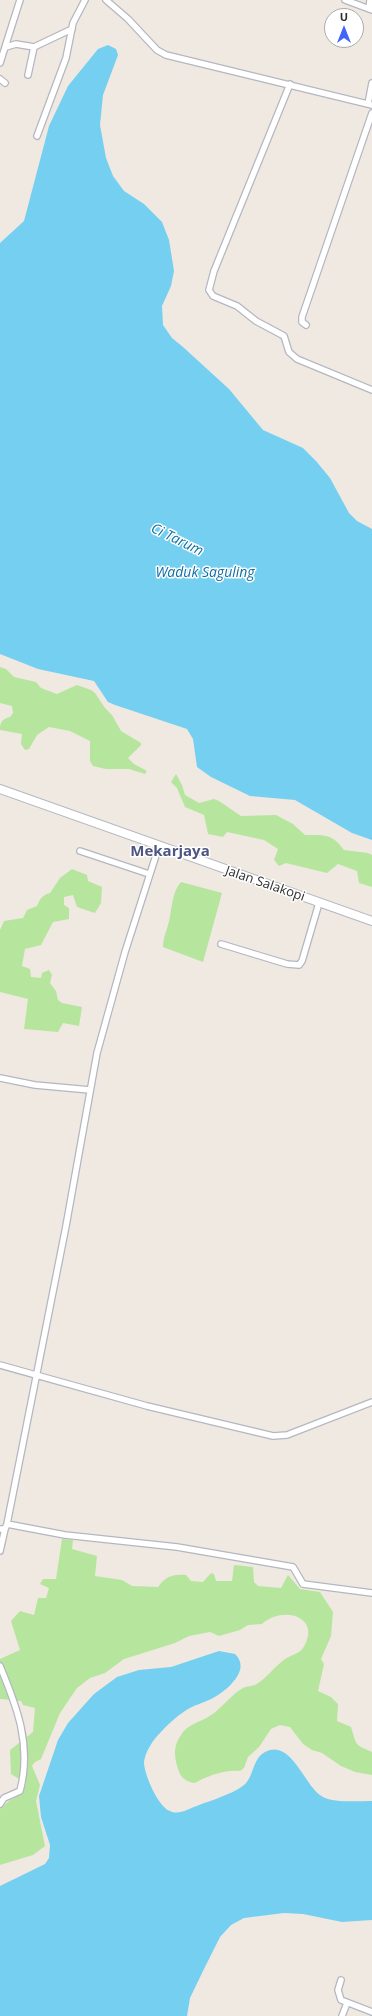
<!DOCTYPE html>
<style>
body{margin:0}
#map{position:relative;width:372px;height:2016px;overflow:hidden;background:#efe9e1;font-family:"Open Sans",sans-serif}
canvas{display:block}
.north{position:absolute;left:324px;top:8px;width:40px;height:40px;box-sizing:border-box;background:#fff;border:1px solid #ababab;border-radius:50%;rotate:0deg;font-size:11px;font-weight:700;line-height:16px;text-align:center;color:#2e2e2e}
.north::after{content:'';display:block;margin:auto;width:14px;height:18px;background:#4264fb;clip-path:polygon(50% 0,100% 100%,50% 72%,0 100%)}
</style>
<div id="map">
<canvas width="372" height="2016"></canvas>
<div class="north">U</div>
</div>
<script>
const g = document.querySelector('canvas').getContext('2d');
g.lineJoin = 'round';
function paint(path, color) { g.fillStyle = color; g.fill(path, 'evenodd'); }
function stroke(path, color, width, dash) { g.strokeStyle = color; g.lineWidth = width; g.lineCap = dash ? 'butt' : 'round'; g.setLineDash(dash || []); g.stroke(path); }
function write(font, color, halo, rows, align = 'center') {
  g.font = font + ' "Open Sans",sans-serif'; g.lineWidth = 3; g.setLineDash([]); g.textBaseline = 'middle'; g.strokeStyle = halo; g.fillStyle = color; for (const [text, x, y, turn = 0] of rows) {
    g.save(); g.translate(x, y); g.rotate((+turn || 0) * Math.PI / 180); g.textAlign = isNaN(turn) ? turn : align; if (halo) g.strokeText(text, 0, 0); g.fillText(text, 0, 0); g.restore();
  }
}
const green = new Path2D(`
 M0 667 6 669 14 677 36 682 41 688 57 694 77 685 91 690 95 693 105 708 112 715 121 731 141 743V745L128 758 134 764 147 771 145 774 129 769H106L93 766 90 761V741L70 731 49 727 37 735 29 749 25 750 21 744 22 734 0 730C0 722 2 719 10 717L13 713 12 706 0 703Z
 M176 774 182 785 185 795 199 803 214 799 219 801 241 816 276 815 293 824 305 835C324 835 332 833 344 850L368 853 372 855V887L359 883 357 871 338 864 327 873 286 863 279 866 274 860 278 849 264 840 227 832 223 837 208 834 204 815 185 807 177 788 171 782Z
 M72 869 87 875 88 881 102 887 101 903 95 913 77 907 73 895 64 897V905L69 908V919L53 922 41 945 25 949 22 966 30 969 31 977 41 978 42 973 49 970 52 975 50 983 56 991 58 1000 62 1003 82 1007 79 1026 63 1023 58 1032 24 1029 28 999 0 992V930L4 921 23 918 27 910 37 906C40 899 42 895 50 893L60 878Z
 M181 882 222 893 203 962 163 947C163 938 166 933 168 925 172 912 171 893 181 882Z
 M62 1539 73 1540 72 1549 97 1556 95 1576 122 1580 132 1586 158 1587C166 1576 173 1574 186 1575L191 1581 203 1582 211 1573 214 1574 216 1581H232L234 1565 253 1567 254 1582 258 1586 281 1588 288 1575 300 1589 320 1592 333 1612 331 1636 321 1659 324 1664 318 1691 331 1697 338 1704 337 1721 351 1727C357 1745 353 1744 372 1752V1775L355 1772 341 1766 322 1753 312 1750 303 1744 290 1727 280 1725 271 1729 259 1747 248 1757 244 1768 240 1771C227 1769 206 1776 195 1783 186 1782 180 1777 178 1769 174 1756 173 1746 181 1735 186 1725 200 1722 208 1717 221 1710 230 1695 243 1688 247 1686 252 1686 255 1685 266 1679 275 1666 285 1659 291 1655 299 1654 303 1648 323 1616 282 1605 262 1624L248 1625 240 1630 219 1636 210 1632 189 1636 175 1643 124 1659 105 1673 90 1678 77 1688 60 1713 41 1759 35 1762 32 1766 40 1785 36 1801 45 1846 33 1855 0 1865V1809L10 1800 22 1794 26 1783 11 1774 10 1750 33 1732 35 1708 23 1705 21 1701 0 1699V1659L20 1650 11 1621 20 1611 34 1615 38 1598H46L49 1588 40 1584 43 1579H56Z`);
const water = new Path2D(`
 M108 45 116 49 118 55 103 95 100 125 106 158 113 176 124 191 144 204 162 222 169 240 174 271 171 286 162 306 163 325 172 338 183 347 229 389 263 430 303 448 316 461 330 478 349 513 357 521 372 529V840L352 833 295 800 250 796 211 777 197 767 193 739 187 729 115 705 108 702 94 681 38 669 0 654V243L24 221 49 126 68 86 98 49Z
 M219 1651 235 1654C252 1670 226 1691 213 1698 204 1703 193 1705 185 1711 176 1717 167 1725 160 1733 153 1740 145 1752 144 1762 144 1774 158 1807 170 1811 176 1814 181 1812 187 1810 202 1803 232 1795 244 1785 254 1777 252 1759 265 1752 292 1738 304 1787 323 1797 334 1803 359 1801 372 1801V1920L342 1922 303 1914 284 1913 244 1918 231 1925 220 1937 203 1971 190 1998 187 2016H0V1886L45 1864 49 1858 50 1845 41 1817 39 1796 58 1740 68 1723 94 1694 117 1677 139 1670 171 1667Z`);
const street = new Path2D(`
 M106 0 128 19 157 50 166 55 372 105
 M345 0 372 10
 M369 9 370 0
 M6 47 16 44 34 47
 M0 63 20 0
 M28 75 34 47 72 29
 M0 79 5 83
 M290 84 214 271 209 290 213 296 237 306 256 321 284 336 289 352 297 359 372 390
 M368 104 372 83
 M37 136 66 58 73 23 85 0
 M306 325 302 322V317L372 113
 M80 851 149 874
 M221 944 287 964 299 965 302 961 319 903
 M0 1078 35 1085 90 1090
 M0 1365 147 1406 273 1436 287 1435 372 1402
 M7 1524 65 1535 177 1547 293 1567 303 1584 372 1593
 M0 1529H5L7 1524 66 1226 97 1053 125 952 159 846
 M0 1551 5 1529
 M0 1666C17 1707 32 1745 20 1791L4 1798 0 1804
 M341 1980 338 1990 341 2000 372 2012
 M342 2016 347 2003`);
const secondary = new Path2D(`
 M0 789 372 921`);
const streetNames = [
 ["Jalan Salakopi",265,884,19]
];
const waterNames = [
 ["Ci Tarum",177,540,26],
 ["Waduk Saguling",205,573]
];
const quarterNames = [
 ["Mekarjaya",170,852]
];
paint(green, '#b6e59e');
paint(water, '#75cff0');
stroke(street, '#b4b7c1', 8);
stroke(secondary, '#b4b7c1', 10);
stroke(street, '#fff', 5.5);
stroke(secondary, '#fff', 8);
write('13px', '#2e2e2e', '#fff', streetNames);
write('italic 14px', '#0d6fa3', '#fff', waterNames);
write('bold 15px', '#4d5680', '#fff', quarterNames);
</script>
